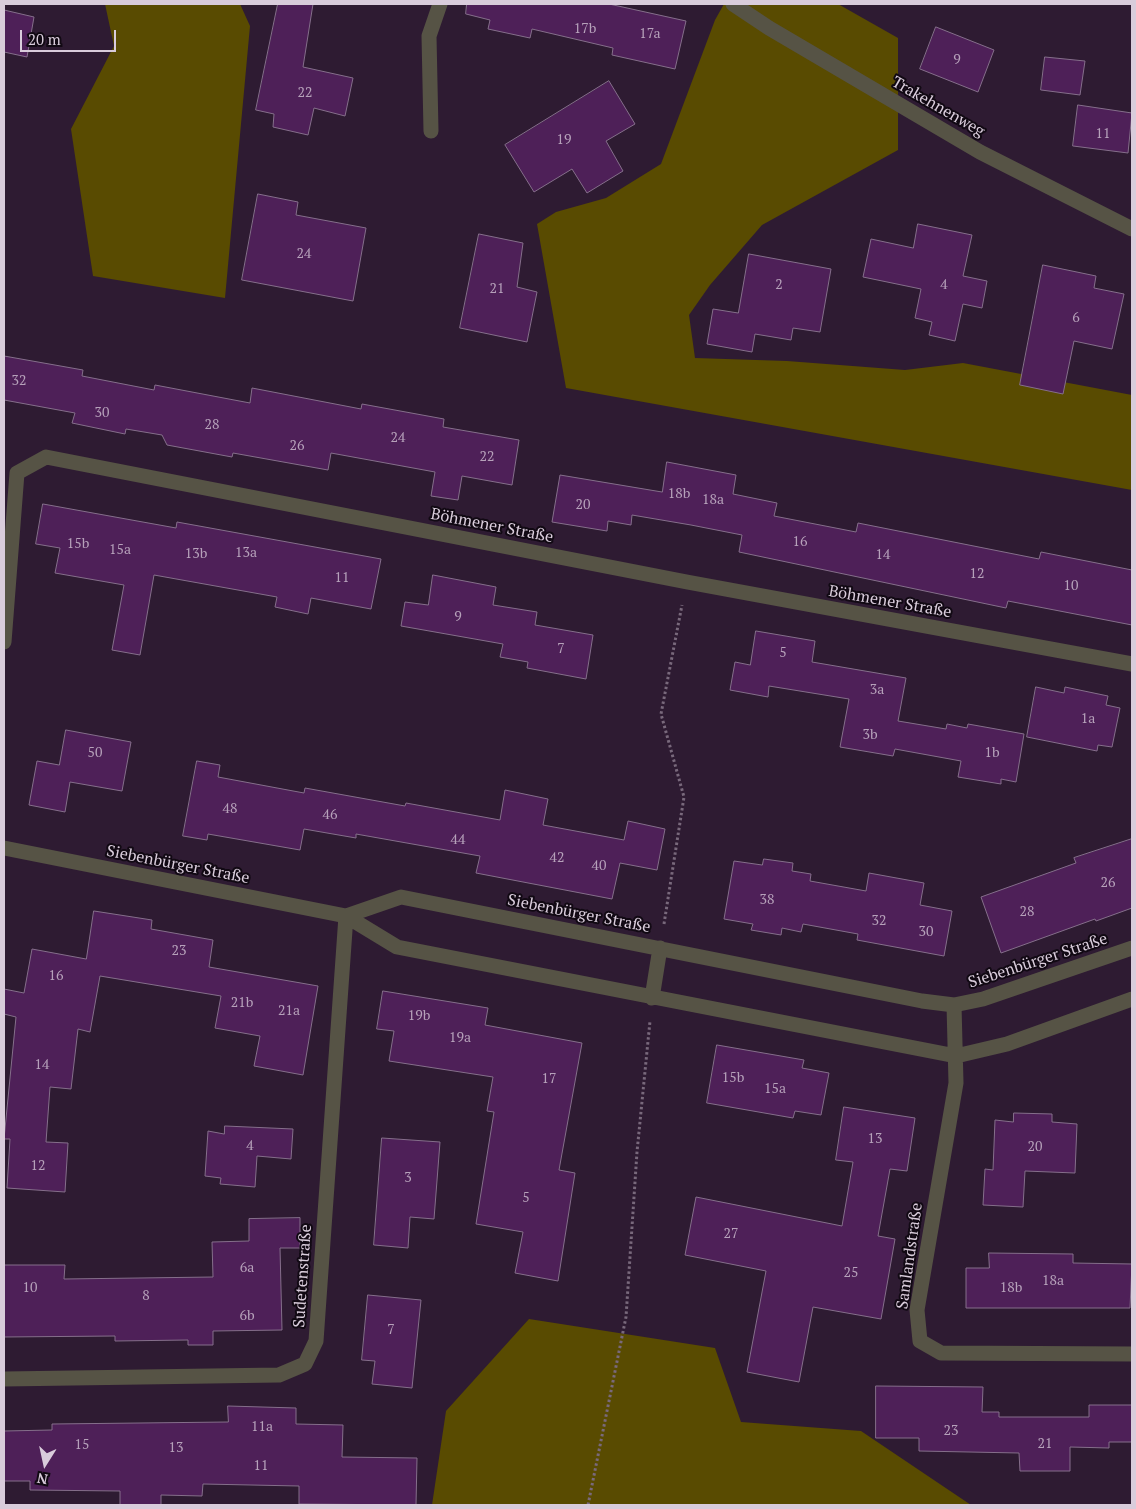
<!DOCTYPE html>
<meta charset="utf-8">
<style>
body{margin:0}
#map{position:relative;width:1136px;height:1509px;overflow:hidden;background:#2e1b32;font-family:"PT Serif",serif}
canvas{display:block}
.frame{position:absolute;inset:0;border:5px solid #d9ccdb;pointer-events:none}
.north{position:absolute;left:20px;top:1439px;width:50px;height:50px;-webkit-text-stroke:4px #110913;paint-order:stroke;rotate:190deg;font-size:14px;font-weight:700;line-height:20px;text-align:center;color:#d9ccdb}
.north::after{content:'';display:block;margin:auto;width:18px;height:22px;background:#d9ccdb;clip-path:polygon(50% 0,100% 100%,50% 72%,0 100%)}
.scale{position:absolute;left:20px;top:30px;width:96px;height:22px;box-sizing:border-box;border:2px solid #d9ccdb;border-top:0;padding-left:6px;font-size:15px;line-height:18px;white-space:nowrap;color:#d9ccdb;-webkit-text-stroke:4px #110913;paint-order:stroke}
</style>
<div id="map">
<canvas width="1136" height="1509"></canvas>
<div class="frame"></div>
<div class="north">N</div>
<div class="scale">20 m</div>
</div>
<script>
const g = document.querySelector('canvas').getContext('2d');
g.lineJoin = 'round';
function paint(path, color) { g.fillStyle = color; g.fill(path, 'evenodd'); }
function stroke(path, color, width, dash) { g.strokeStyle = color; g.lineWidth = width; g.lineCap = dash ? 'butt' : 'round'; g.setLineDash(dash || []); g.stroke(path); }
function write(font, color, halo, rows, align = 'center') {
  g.font = font + ' "PT Serif",serif'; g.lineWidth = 4; g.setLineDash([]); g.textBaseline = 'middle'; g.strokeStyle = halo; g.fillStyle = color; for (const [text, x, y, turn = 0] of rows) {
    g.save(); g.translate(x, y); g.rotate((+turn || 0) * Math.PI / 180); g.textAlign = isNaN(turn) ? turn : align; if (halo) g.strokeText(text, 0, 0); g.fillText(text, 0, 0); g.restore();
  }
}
const forest = new Path2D(`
 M105 4H240L250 26 225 298 93 276 71 129 114 46Z
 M724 4H838L898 38V150L762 225 710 285 689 315 695 358 787 361 905 370 963 363 1132 395V490L566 388 537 224 556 212 606 198 661 164 715 20Z
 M529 1319 715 1348 741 1422 861 1431 971 1505H432L446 1411Z`);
const building = new Path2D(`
 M278 4H313L303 67 353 78 345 116 314 108 308 135 273 127 274 114 256 110Z
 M467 4H609L686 21 675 69 612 55 613 48 532 29 530 38 488 29 490 20 466 14Z
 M4 10 34 17 27 57 4 52Z
 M936 27 994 50 978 92 920 69Z
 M1045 57 1085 61 1080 95 1041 90Z
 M609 81 635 124 606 141 623 171 587 193 572 169 534 192 505 145Z
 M1078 105 1132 113 1128 153 1073 146Z
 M258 194 298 202 296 215 366 228 353 301 242 280Z
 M918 224 972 235 963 276 987 281 982 308 963 304 955 341 929 335 932 322 915 318 921 289 863 277 871 239 913 248Z
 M479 234 523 243 517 287 537 292 527 342 460 328Z
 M749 254 831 269 820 332 793 328 791 340 755 334 752 352 707 344 713 309 738 313Z
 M1043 265 1096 276 1094 288 1124 294 1112 349 1074 341 1063 394 1020 385Z
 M4 356 83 370 82 376 154 390 155 385 250 403 252 388 361 409 362 404 444 419 443 427 519 440 512 485 462 476 458 500 431 496 435 472 331 453 328 470 233 453 232 457 167 445 162 435 126 429 125 434 72 423 75 413 4 400Z
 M667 462 736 475 733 494 777 503 774 516 856 532 858 523 1039 559 1041 552 1132 570V625L1008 601 1006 608 739 552 742 535 691 525 632 515 631 525 608 521 607 531 552 522 560 475 662 492Z
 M43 504 176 528 177 522 381 559 371 609 311 598 308 614 275 607 277 597 154 575 140 655 112 650 124 585 55 573 60 548 36 544Z
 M433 575 496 587 493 605 537 612 535 625 593 635 586 679 527 668 528 662 500 657 503 644 401 626 405 602 428 605Z
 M756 631 815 641 812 662 906 678 898 721 946 729 947 724 967 728 968 724 1024 734 1016 782 1001 779V784L958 777 961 761 895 749 893 756 840 747 849 699 769 686 768 697 730 690 735 662 750 665Z
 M1036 687 1064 693 1065 687 1108 696 1106 705 1120 708 1112 747 1098 745 1097 751 1027 737Z
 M66 730 131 742 122 791 70 782 65 812 29 805 37 761 59 765Z
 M197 761 220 765 218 777 304 793 305 788 405 806 406 803 500 820 505 790 548 799 543 825 624 840 628 821 665 829 657 870 620 863 612 899 476 873 480 856 356 834V838L304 829 300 850 208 834 207 840 183 836Z
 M1132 839V908L1096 921 1095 919 1001 953 981 897 1076 863 1074 858Z
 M764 859 793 863 792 871 811 874 810 881 866 891 869 873 924 883 920 905 952 911 944 956 857 940 858 934 803 924 801 932 782 928 781 935 751 930 753 924 724 919 734 861 762 865Z
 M94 911 152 920 151 929 213 940 209 967 318 986 303 1075 254 1066 260 1036 215 1028 221 996 100 976 90 1032 78 1029 71 1089 50 1087 46 1142 68 1143 65 1192 7 1188 10 1139H4L16 1017 4 1014V989L24 993 32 949 86 959Z
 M383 991 488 1008 485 1025 582 1043 559 1170 575 1173 558 1281 515 1273 523 1232 476 1224 494 1112 487 1111 493 1077 389 1061 394 1031 377 1029Z
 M717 1045 804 1060 802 1068 829 1073 821 1115 795 1111 793 1118 707 1103Z
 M844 1107 915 1118 907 1171 890 1169 878 1236 895 1239 881 1319 813 1307 799 1382 747 1372 766 1271 685 1255 696 1197 842 1226 853 1162 836 1160Z
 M1014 1113 1052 1114V1122L1077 1124 1075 1173 1025 1171 1023 1207 983 1205 985 1169 993 1170 995 1120 1013 1122Z
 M225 1126 293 1129 291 1159 257 1156 255 1187 220 1184 221 1178 205 1176 208 1131 224 1134Z
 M382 1138 440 1142 434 1219 410 1217 408 1248 374 1245Z
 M300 1218V1248H280L282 1330 213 1331V1345H188V1340L115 1341V1336L4 1337V1265H65L64 1279 213 1277 212 1242 249 1241V1219Z
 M989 1253 1073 1254V1263L1132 1264 1130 1308H966V1268H989Z
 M368 1295 421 1300 412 1388 372 1384 375 1361 362 1360Z
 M876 1386 983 1387 982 1412H999V1417H1089V1405H1132V1442H1109V1448L1070 1447V1471H1020L1019 1453 919 1451V1438H876Z
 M228 1406 296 1408V1424L343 1425 342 1457 417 1458 416 1505 299 1504V1486L203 1484 202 1496 161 1495V1505H120V1491L30 1490V1481H4V1431L52 1430V1424L228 1422Z`);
const path = new Path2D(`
 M664 924 684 797 661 714 682 605
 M588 1505 626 1317 637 1152 650 1021`);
const street = new Path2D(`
 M733 4 769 28 980 152 1132 229
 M431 131 429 36 440 4
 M4 642 17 473 46 457 687 582 1132 664
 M4 848 346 916 397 947 956 1056 1007 1044 1132 999
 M346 916 401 897 922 1001 954 1005 983 999 1132 948
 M652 998 660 948
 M954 1005 956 1083 917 1310 920 1341 941 1353 1132 1354
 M4 1379 279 1375 305 1364 316 1341 346 916`);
const numberNames = [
 ["17b",585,29],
 ["17a",650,34],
 ["9",957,60],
 ["22",305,93],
 ["11",1103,134],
 ["19",564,140],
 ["24",304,254],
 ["2",779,285],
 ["4",944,285],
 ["21",497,289],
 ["6",1076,318],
 ["32",19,381],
 ["30",102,413],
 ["28",212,425],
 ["24",398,438],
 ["26",297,446],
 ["22",487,457],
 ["18b",679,494],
 ["18a",713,500],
 ["20",583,505],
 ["16",800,542],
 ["15b",78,544],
 ["15a",120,550],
 ["13a",246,553],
 ["13b",196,554],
 ["14",883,555],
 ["12",977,574],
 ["11",342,578],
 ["10",1071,586],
 ["9",458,617],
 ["7",561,649],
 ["5",783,653],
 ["3a",877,690],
 ["1a",1088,719],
 ["3b",870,735],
 ["50",95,753],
 ["1b",992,753],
 ["48",230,809],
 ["46",330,815],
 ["44",458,840],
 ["42",557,858],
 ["40",599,866],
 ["26",1108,883],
 ["38",767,900],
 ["28",1027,912],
 ["32",879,921],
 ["30",926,932],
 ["23",179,951],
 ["16",56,976],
 ["21b",242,1003],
 ["21a",289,1011],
 ["19b",419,1016],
 ["19a",460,1038],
 ["14",42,1065],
 ["15b",733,1078],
 ["17",549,1079],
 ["15a",775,1089],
 ["13",875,1139],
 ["4",250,1146],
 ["20",1035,1147],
 ["12",38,1166],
 ["3",408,1178],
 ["5",526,1198],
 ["27",731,1234],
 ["6a",247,1268],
 ["25",851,1273],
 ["18a",1053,1281],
 ["10",30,1288],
 ["18b",1011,1288],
 ["8",146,1296],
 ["6b",247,1316],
 ["7",391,1330],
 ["11a",262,1427],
 ["23",951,1431],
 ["21",1045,1444],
 ["15",82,1445],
 ["13",176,1448],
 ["11",261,1466]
];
const streetNames = [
 ["Trakehnenweg",938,107,30],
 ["Böhmener Straße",492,526,11],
 ["Böhmener Straße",890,602,10],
 ["Siebenbürger Straße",178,865,11],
 ["Siebenbürger Straße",579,914,11],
 ["Siebenbürger Straße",1038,961,-18],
 ["Samlandstraße",910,1256,-82],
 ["Sudetenstraße",303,1276,-86]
];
paint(forest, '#594b01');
paint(building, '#4e2058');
stroke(building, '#856f8b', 1);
stroke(path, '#79697c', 3, [2.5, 2.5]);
stroke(street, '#565345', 15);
write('14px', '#b6a1ba', null, numberNames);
write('16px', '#d9ccdb', '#110913', streetNames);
</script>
